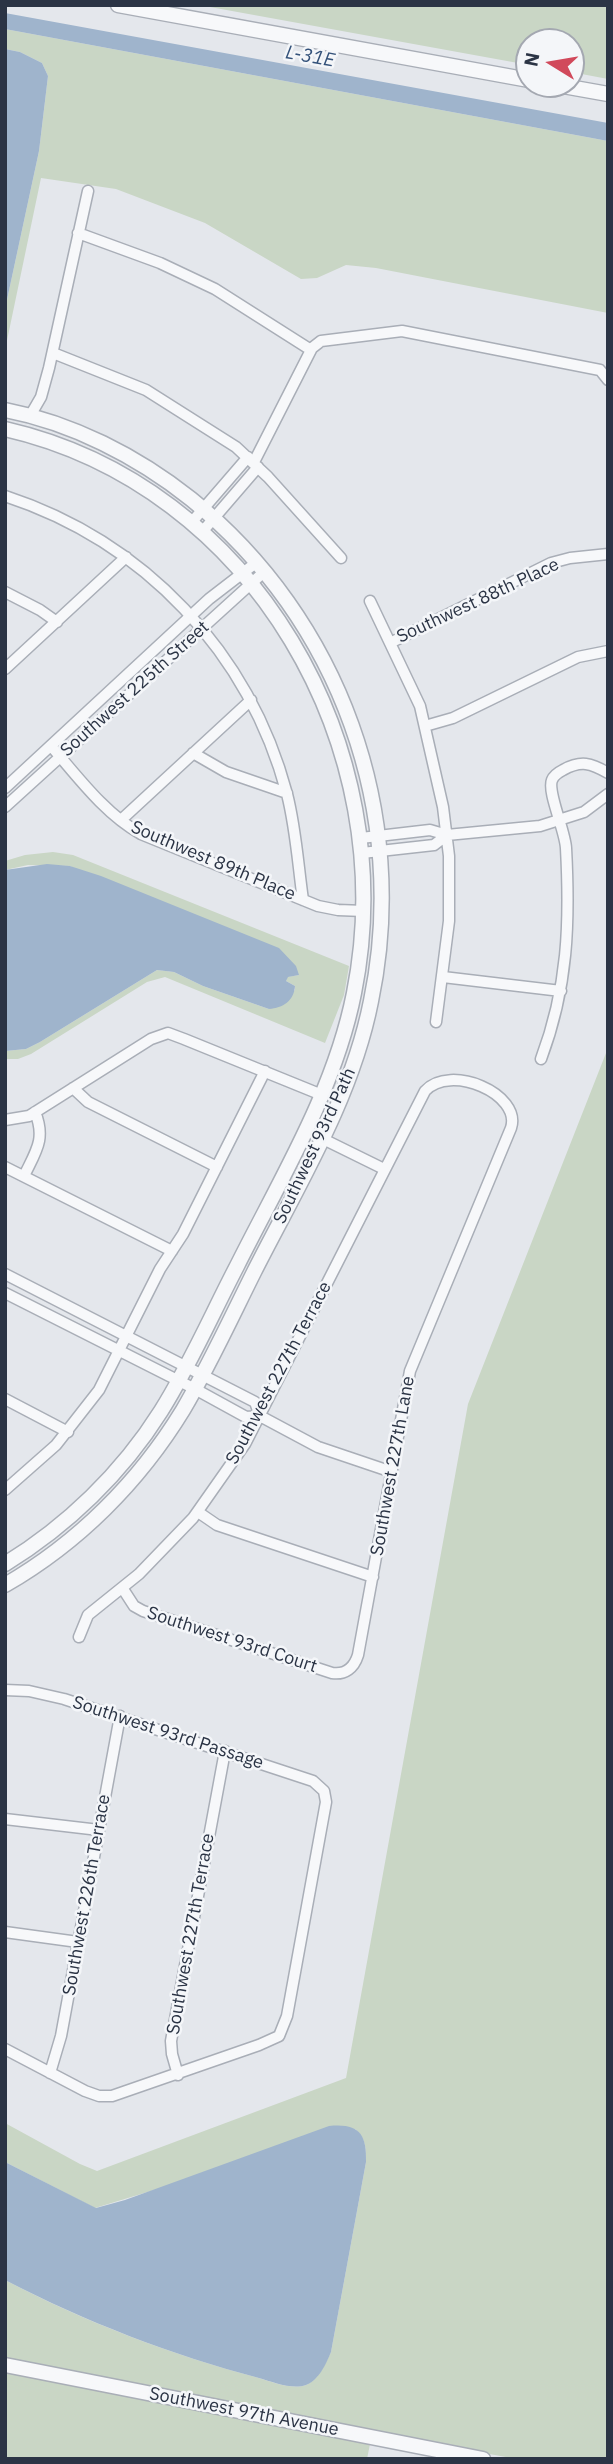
<!DOCTYPE html>
<style>
body{margin:0}
#map{position:relative;width:613px;height:2464px;overflow:hidden;background:#e4e7ec;font-family:"IBM Plex Sans",sans-serif}
canvas{display:block}
.frame{position:absolute;inset:0;border:7px solid #2b3445;pointer-events:none}
.north{position:absolute;left:515px;top:28px;width:70px;height:70px;box-sizing:border-box;background:#f4f6f9;border:2px solid #a4a8b1;border-radius:50%;rotate:281deg;font-size:19px;font-weight:700;line-height:28px;text-align:center;color:#2b3445}
.north::after{content:'';display:block;margin:auto;width:24px;height:32px;background:#d1495b;clip-path:polygon(50% 0,100% 100%,50% 72%,0 100%)}
</style>
<div id="map">
<canvas width="613" height="2464"></canvas>
<div class="frame"></div>
<div class="north">N</div>
</div>
<script>
const g = document.querySelector('canvas').getContext('2d');
g.lineJoin = 'round';
function paint(path, color) { g.fillStyle = color; g.fill(path, 'evenodd'); }
function stroke(path, color, width, dash) { g.strokeStyle = color; g.lineWidth = width; g.lineCap = dash ? 'butt' : 'round'; g.setLineDash(dash || []); g.stroke(path); }
function write(font, color, halo, rows, align = 'center') {
  g.font = font + ' "IBM Plex Sans",sans-serif'; g.lineWidth = 5; g.setLineDash([]); g.textBaseline = 'middle'; g.strokeStyle = halo; g.fillStyle = color; for (const [text, x, y, turn = 0] of rows) {
    g.save(); g.translate(x, y); g.rotate((+turn || 0) * Math.PI / 180); g.textAlign = isNaN(turn) ? turn : align; if (halo) g.strokeText(text, 0, 0); g.fillText(text, 0, 0); g.restore();
  }
}
const green = new Path2D(`
 M199 5H608V79L571 72V42H529V65Z
 M5 29 608 141V313L376 268 346 265 317 278 301 279 205 223 116 189 41 178 5 350V309L39 151 48 76 42 63 20 52 5 49Z
 M53 852 73 855 349 966 344 995 325 1043 165 977 147 982 31 1054 18 1059H5V1051L26 1049 40 1042 157 970 174 972 203 986 269 1009 295 990V986L286 981 287 977 299 975 70 866 28 865 5 870V861L25 855Z
 M608 1048V2459H517L345 2428 5 2361V2280C85 2322 172 2355 259 2378 272 2382 292 2390 306 2385 318 2381 326 2362 331 2352L366 2162C366 2148 366 2138 355 2129L95 2208 5 2162V2123L80 2164 97 2171 346 2078 468 1404Z
 M5 2371 370 2444 367 2459H5Z`);
const water = new Path2D(`
 M5 13 608 123V141L5 29Z
 M5 49 20 52 42 63 48 76 39 151 5 309Z
 M47 864 70 866 101 876 279 948 296 966 299 975 288 977 286 981 295 986C294 1001 283 1008 269 1009L203 986 174 972 157 970 40 1042 26 1049 5 1051V870Z
 M329 2126C359 2123 367 2134 366 2162L331 2352C326 2364 319 2380 306 2385 292 2390 273 2382 259 2378 172 2355 86 2322 5 2280V2162L96 2208 125 2200Z`);
const minor = new Path2D(`
 M78 233 160 263 215 289 311 350
 M53 353 146 390 236 447 268 477 341 558
 M30 416 41 397 49 368 88 191
 M254 462 312 348 321 341 402 331 600 370 608 380
 M5 496C145 542 249 652 287 794 296 829 298 865 303 900
 M191 523 248 457
 M202 532 258 467
 M5 592 40 610 57 622
 M370 601 420 706 443 807 449 856V921L436 1022
 M390 643 551 563 570 558 608 554
 M5 669 126 557
 M425 726 453 718 578 657 608 651
 M51 746C77 776 105 814 141 834L318 906 338 910 364 911
 M193 753 226 772 287 793
 M5 788 209 599 257 562
 M5 807 265 571
 M121 820 251 700
 M361 838 430 830 447 835 540 826 584 812 608 794
 M362 853 434 845 447 835
 M443 977 561 991
 M541 1059C568 987 570 923 566 848 565 830 547 792 552 780 554 775 559 772 563 770 581 760 591 763 608 773
 M73 1088 88 1102 217 1167
 M5 1120 29 1116 151 1039 168 1033 184 1039 322 1095
 M321 1138 384 1169
 M5 1167 172 1251
 M24 1176C36 1151 46 1139 35 1112
 M5 1274 255 1402 260 1416
 M5 1293 195 1389 246 1417 260 1416 318 1447 392 1472
 M5 1399 68 1432
 M5 1490 56 1445 99 1390 160 1269 183 1234 265 1071
 M198 1512 217 1525 373 1577
 M79 1637 88 1615 139 1574 193 1518 245 1444 425 1091C450 1063 522 1094 511 1128L410 1371 358 1655C354 1668 345 1675 332 1673L143 1611 134 1606 123 1589
 M5 1690 29 1691 64 1699 313 1781 324 1791 326 1802 287 2016 279 2036 259 2045 112 2096H99L85 2091 5 2049
 M5 1819 99 1830
 M5 1932 78 1942
 M50 2073 61 2036 120 1716
 M178 2075 172 2054 171 2041 225 1751`);
const tertiary = new Path2D(`
 M118 5 529 80
 M552 84 608 94
 M5 410C72 423 137 456 191 499 340 619 410 814 371 1001 352 1098 298 1185 254 1272 231 1318 209 1366 183 1410 139 1482 78 1543 5 1585
 M5 429C254 486 403 748 354 993 335 1090 281 1178 237 1266 212 1314 190 1365 161 1411 122 1473 67 1526 5 1564
 M5 2365 483 2459`);
const streetNames = [
 ["Southwest 88th Place",478,601,-25],
 ["Southwest 225th Street",135,689,-42],
 ["Southwest 89th Place",213,861,23],
 ["Southwest 93rd Path",315,1146,-65],
 ["Southwest 227th Terrace",279,1373,-62],
 ["Southwest 227th Lane",393,1466,-80],
 ["Southwest 93rd Court",232,1640,18],
 ["Southwest 93rd Passage",168,1733,18],
 ["Southwest 226th Terrace",87,1895,-80],
 ["Southwest 227th Terrace",191,1934,-80],
 ["Southwest 97th Avenue",244,2412,11]
];
const waterNames = [
 ["L-31E",310,57,10]
];
paint(green, '#c9d6c5');
paint(water, '#9fb4cc');
stroke(minor, '#a9aeb7', 13);
stroke(tertiary, '#a9aeb7', 17);
stroke(minor, '#f7f8fa', 10);
stroke(tertiary, '#f7f8fa', 14);
write('18px', '#2b3445', '#f4f6f9', streetNames);
write('italic 19px', '#34527a', '#f4f6f9', waterNames);
</script>
